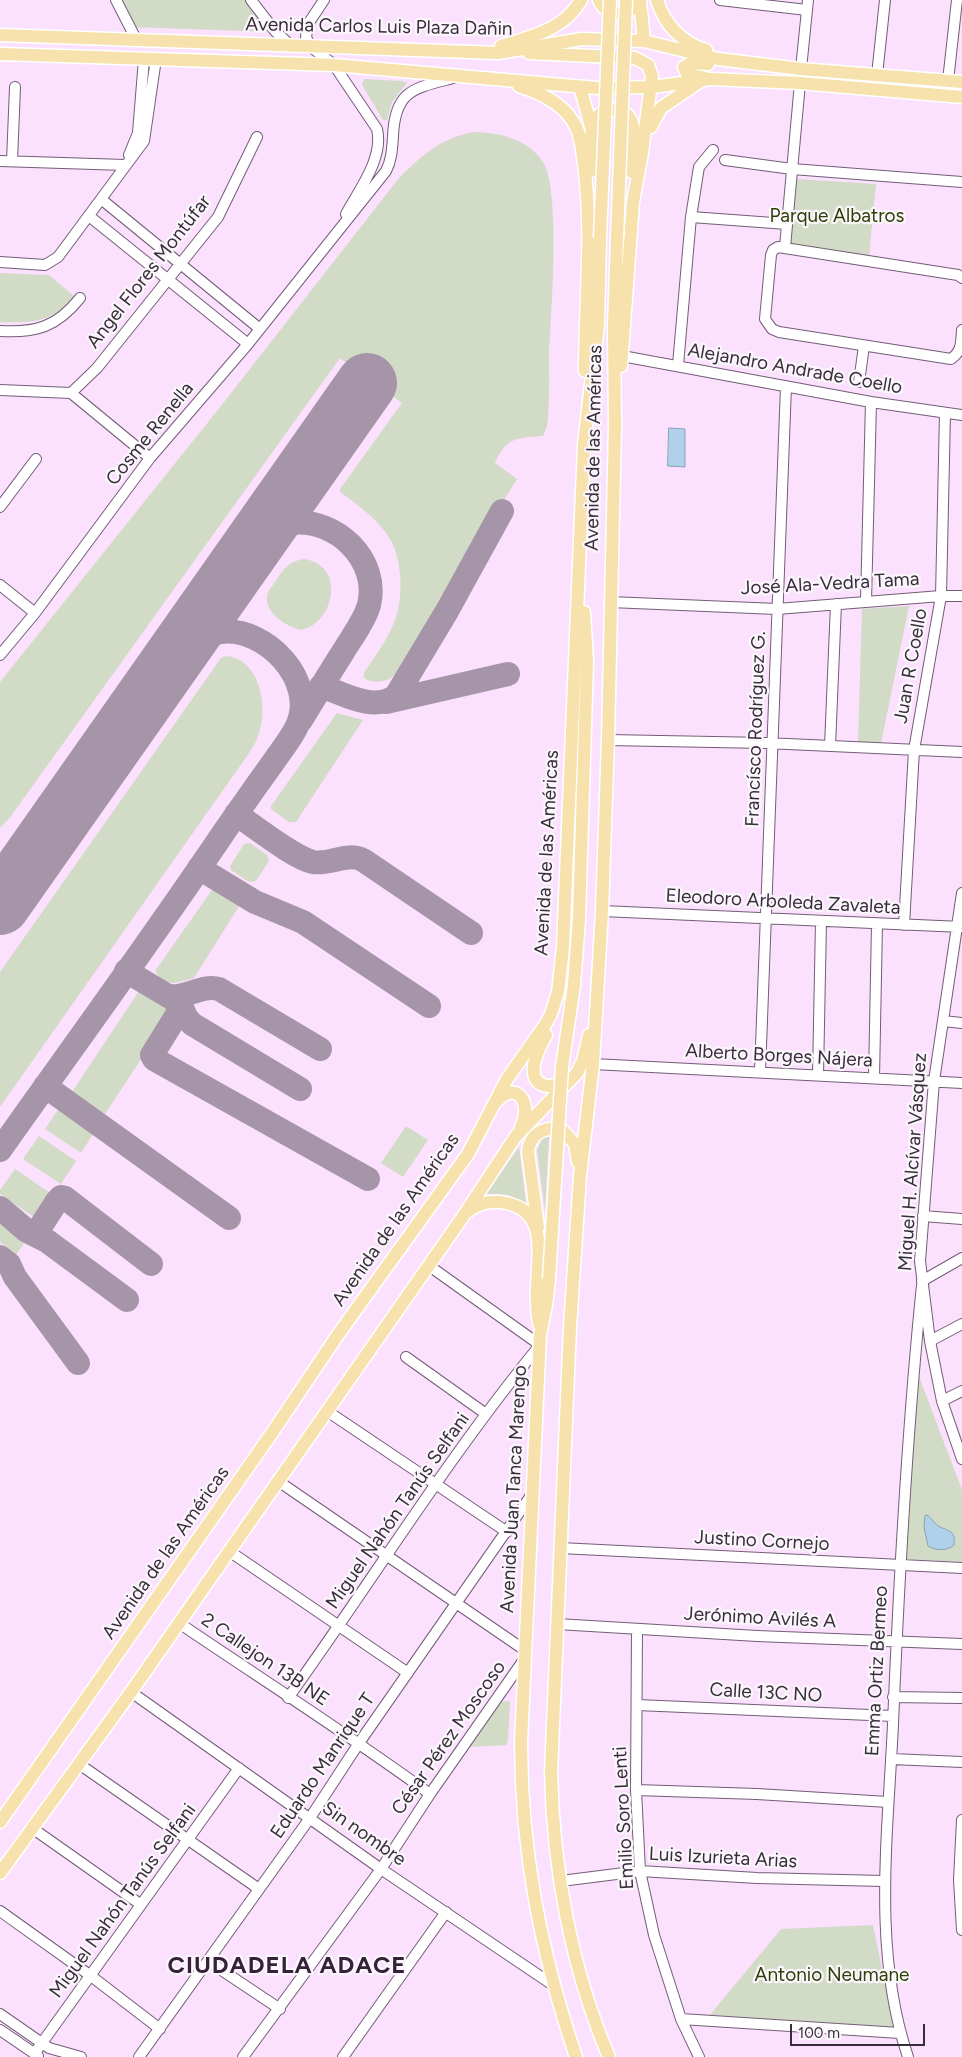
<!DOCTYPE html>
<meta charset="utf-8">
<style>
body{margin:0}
#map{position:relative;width:962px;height:2057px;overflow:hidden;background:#fbe1fe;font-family:Figtree,sans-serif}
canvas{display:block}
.scale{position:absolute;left:790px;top:2024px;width:135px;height:22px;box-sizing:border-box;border:2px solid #382e3a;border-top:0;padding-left:6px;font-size:15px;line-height:18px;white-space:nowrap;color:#382e3a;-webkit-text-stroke:4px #fbf6fc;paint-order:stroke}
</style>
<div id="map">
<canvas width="962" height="2057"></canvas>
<div class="scale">100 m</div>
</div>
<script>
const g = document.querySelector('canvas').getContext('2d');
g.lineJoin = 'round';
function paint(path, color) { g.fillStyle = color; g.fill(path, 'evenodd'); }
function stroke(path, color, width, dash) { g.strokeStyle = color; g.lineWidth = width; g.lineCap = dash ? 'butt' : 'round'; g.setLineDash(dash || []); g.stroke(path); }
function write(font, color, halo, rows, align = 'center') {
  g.font = font + ' Figtree,sans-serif'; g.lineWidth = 4.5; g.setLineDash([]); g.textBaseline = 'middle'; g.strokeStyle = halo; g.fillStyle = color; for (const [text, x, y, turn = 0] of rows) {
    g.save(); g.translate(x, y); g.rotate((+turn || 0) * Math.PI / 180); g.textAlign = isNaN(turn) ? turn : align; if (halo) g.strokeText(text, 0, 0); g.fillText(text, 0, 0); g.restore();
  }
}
const green = new Path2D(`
 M118 0H250L274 32 131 27Z
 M364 79 402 81 407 83 392 102 387 120H383L362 85Z
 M473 132C500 133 527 138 543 162 561 190 551 315 549 354 549 378 550 402 547 426L543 436C517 438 506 437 495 463L517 479 399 671C390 682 375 685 364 678V673C375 656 388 639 395 620 404 598 402 559 390 539 378 519 358 505 340 492V489L402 403 340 358 11 816 0 828V682L217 411 399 178C423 154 440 139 473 132Z
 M797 179 876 184 869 256 790 243Z
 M0 273 49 275 75 297C52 322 33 323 0 322Z
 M304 559C346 565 335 623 301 630 286 626 265 614 267 596 268 590 274 584 277 579 285 567 290 561 304 559Z
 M909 606 881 743H858L862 609Z
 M226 656C261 659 269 709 258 736 256 743 251 750 247 756L0 1107V972L221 658Z
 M337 713 363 720 296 822H289L271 809V806Z
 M250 843 267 855 269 861 256 881 249 882 231 870 230 866 244 844Z
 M214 887 241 903 194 978 174 983 162 981 155 971Z
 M143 985 176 1006 105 1114 72 1092Z
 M60 1107 95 1131 81 1153 45 1129Z
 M406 1126 428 1140 403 1177 381 1163Z
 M39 1136 76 1161 61 1184 23 1159Z
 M549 1136 545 1211 537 1150 542 1139Z
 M519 1147 526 1204 509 1195 486 1194Z
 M15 1169 53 1195 37 1219 0 1194V1190Z
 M0 1223 24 1244 15 1256 14 1252 0 1242Z
 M915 1366 962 1490V1562L906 1559Z
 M510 1701 508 1740 506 1745 469 1747 498 1702Z
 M873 1925 894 2027 710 2015 781 1929Z`);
const water = new Path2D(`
 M669 428 685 429V467L668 466Z
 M927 1515C932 1518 935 1525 940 1527 949 1531 956 1531 954 1545 948 1551 936 1551 928 1546L924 1527 925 1516Z`);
const taxiway = new Path2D(`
 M253 546C264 536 277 525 292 523 336 518 380 560 369 605 364 622 352 637 343 652 329 674 315 697 301 720
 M321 686C344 694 373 712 396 696L447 611 502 511
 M386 702 508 674
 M236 814C254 826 294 858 313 862 331 865 346 852 363 860L471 933
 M199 868 255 902 303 922 429 1006
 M0 892 11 890
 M126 971 180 1003 186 1017 192 1024 300 1089
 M168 996C186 999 202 984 219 989L320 1049
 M177 1001 178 1013 152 1055 154 1059 368 1179
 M45 1086 229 1218
 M0 1150C75 1044 152 939 224 832 240 809 256 786 272 764 280 752 291 739 297 726 318 681 265 626 221 632 200 635 186 645 173 660
 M0 1208 27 1231 47 1241 127 1300
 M29 1232H34L39 1229 57 1201 61 1197 65 1198 151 1264
 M0 1257 9 1264 15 1277 78 1363`);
const runway = new Path2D(`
 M0 905 367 383`);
const minor = new Path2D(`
 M116 0 136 39
 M251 0 275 31 290 45
 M324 0 308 24 306 37 310 46 334 65 377 129C384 158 359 190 346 214
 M720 0 807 10
 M801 69 808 0
 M877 75 885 0
 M948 81 957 0
 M129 155 138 133 144 59
 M725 160 792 169 962 182
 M0 161 125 165
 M12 161 15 87
 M101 199 260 329
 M89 216 248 344
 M691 217 787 224
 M785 247 800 83
 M0 262 45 265 58 257 144 141 156 59
 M962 278 958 275 778 247 773 250 771 255 765 319 772 329 779 332 951 359C962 351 961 343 962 330
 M0 331C36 333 57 327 80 298
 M622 356 871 402 962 415
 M678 365 691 217 698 173 699 167 713 150
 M859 382 864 346
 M0 390 71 393 150 458
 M71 393 97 368 218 217 257 137
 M0 507 36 459
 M0 585 35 613
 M866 601 871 402
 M610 602 777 609 941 596H962
 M0 655 35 613 150 458 248 344 386 171C392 159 392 149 393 136 395 88 416 88 457 77
 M608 740 766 743 962 752
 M830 746 836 604
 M962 893 934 1081 920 1261 930 1341 942 1401 962 1459
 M602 911 962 927
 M904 925 914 750 941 596 945 413
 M943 1021 962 1023
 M593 1064 962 1083
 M760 1072 786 386
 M818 1075 821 921
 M874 1078 877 924
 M923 1216 962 1219
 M922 1281 962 1258
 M930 1341 962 1324
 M406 1357 486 1414
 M942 1401 962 1391
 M327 1411 507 1532
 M278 1481 526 1651
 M560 1548 962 1568
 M229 1551 408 1673
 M179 1623C263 1680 348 1734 430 1794
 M557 1624 757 1636 962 1644
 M637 1629 636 1790 640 1871 654 1935 681 2019 699 2057
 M131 1692 381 1869 553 1985
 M893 1697 962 1698
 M288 1698C372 1581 448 1457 540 1345L428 1265
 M637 1705 893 1716
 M891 1759 962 1762
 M79 1764 259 1889
 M636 1790 757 1794 888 1802
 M962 1820 959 1880 962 1930
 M32 1828 140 1904
 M561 1881 640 1871 757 1878 884 1881
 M0 1911 91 1976 160 2029
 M208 1961 280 2009
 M0 2014 49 2048 81 2057
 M681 2019 900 2033
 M0 2030 38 2056
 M34 2054 239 1768
 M139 2057 310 1818 359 1743 532 1494
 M243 2057 381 1869 430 1794 525 1658
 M343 2057 446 1912
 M908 2057C872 1950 888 1835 893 1724 899 1577 907 1431 922 1285`);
const major = new Path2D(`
 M599 0C607 18 630 19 638 0
 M640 0 644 41
 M657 0C664 23 681 43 706 50
 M0 35 498 53 582 39 644 41 718 59 801 69 962 82
 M501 46C532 36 564 30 581 0
 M529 53 635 58 648 65 652 76 642 153 633 202 621 366
 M0 54 334 65 597 88 652 87 711 79 800 83 962 97
 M706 78 687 74 684 67 691 63 708 64
 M519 86C541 93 566 105 576 127 582 139 582 152 584 164 593 231 585 303 585 371
 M580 87 592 130
 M651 127 661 108 699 82
 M591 171C591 156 589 138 593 124 595 117 602 111 610 110 643 105 633 153 632 172
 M579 919 587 662 584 612
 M546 1035C541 1044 535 1055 534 1065 531 1090 552 1089 567 1080
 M496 1102C517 1078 533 1104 521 1127
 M467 1212C478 1203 492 1200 506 1203 548 1211 538 1255 537 1286 536 1299 537 1311 539 1324
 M538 1227 528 1152C530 1133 545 1126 562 1130L575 1144 578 1162
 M549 1279 546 1305 540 1335 521 1742C521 1852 541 1953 576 2057
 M0 1822 272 1433 337 1336 468 1154 507 1079 545 1025 551 1014 558 992 563 947 584 444 598 325 600 238
 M0 1873 131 1692 462 1218 516 1136 577 1073 583 1061 589 1035
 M609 2057C571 1968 553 1868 551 1772L570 1327 580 1176 593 1064 602 911 608 740 615 426 614 327 617 238`);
const majorBridge = new Path2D(`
 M600 238 610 0
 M617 238 626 0
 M549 1279 562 1067 574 985 579 919`);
const streetNames = [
 ["Avenida Carlos Luis Plaza Dañin",379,27,1],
 ["Angel Flores Montúfar",149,272,-52],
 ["Alejandro Andrade Coello",795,369,10],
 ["Cosme Renella",150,434,-51],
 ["Avenida de las Américas",594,448,-89],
 ["José Ala-Vedra Tama",830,584,-3],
 ["Juan R Coello",911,666,-80],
 ["Francísco Rodríguez G.",756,729,-88],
 ["Avenida de las Américas",547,853,-87],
 ["Eleodoro Arboleda Zavaleta",783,902,3],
 ["Alberto Borges Nájera",779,1056,3],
 ["Miguel H. Alcívar Vásquez",913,1162,-86],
 ["Avenida de las Américas",396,1220,-55],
 ["Avenida Juan Tanca Marengo",514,1489,-87],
 ["Miguel Nahón Tanús Selfani",398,1511,-55],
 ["Justino Cornejo",762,1541,3],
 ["Avenida de las Américas",166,1553,-55],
 ["Jerónimo Avilés A",760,1618,3],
 ["2 Callejon 13B NE",265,1660,34],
 ["Emma Ortiz Bermeo",877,1671,-87],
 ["Calle 13C NO",766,1693,3],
 ["César Pérez Moscoso",449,1738,-55],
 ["Eduardo Manrique T",323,1766,-56],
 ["Emilio Soro Lenti",624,1818,-93],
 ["Sin nombre",364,1834,35],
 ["Luis Izurieta Arias",723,1858,3],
 ["Miguel Nahón Tanús Selfani",123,1901,-54]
];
const parkNames = [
 ["Parque Albatros",837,216],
 ["Antonio Neumane",832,1975]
];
const districtNames = [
 ["CIUDADELA ADACE",287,1966]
];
paint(green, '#d2dbc5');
paint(water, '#afd1eb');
stroke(water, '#8ba0b6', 1);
stroke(taxiway, '#a694a9', 24);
stroke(runway, '#a694a9', 60);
stroke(minor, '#735d76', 12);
stroke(major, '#fff', 15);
stroke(minor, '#fff', 10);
stroke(major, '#f7e1ad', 12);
stroke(majorBridge, '#fff', 15, []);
stroke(majorBridge, '#f7e1ad', 12);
write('19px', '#382e3a', '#fbf6fc', streetNames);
write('19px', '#2d3f06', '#fbf6fc', parkNames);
g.letterSpacing = '1px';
write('bold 24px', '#352238', '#fbf6fc', districtNames);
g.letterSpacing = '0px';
</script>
